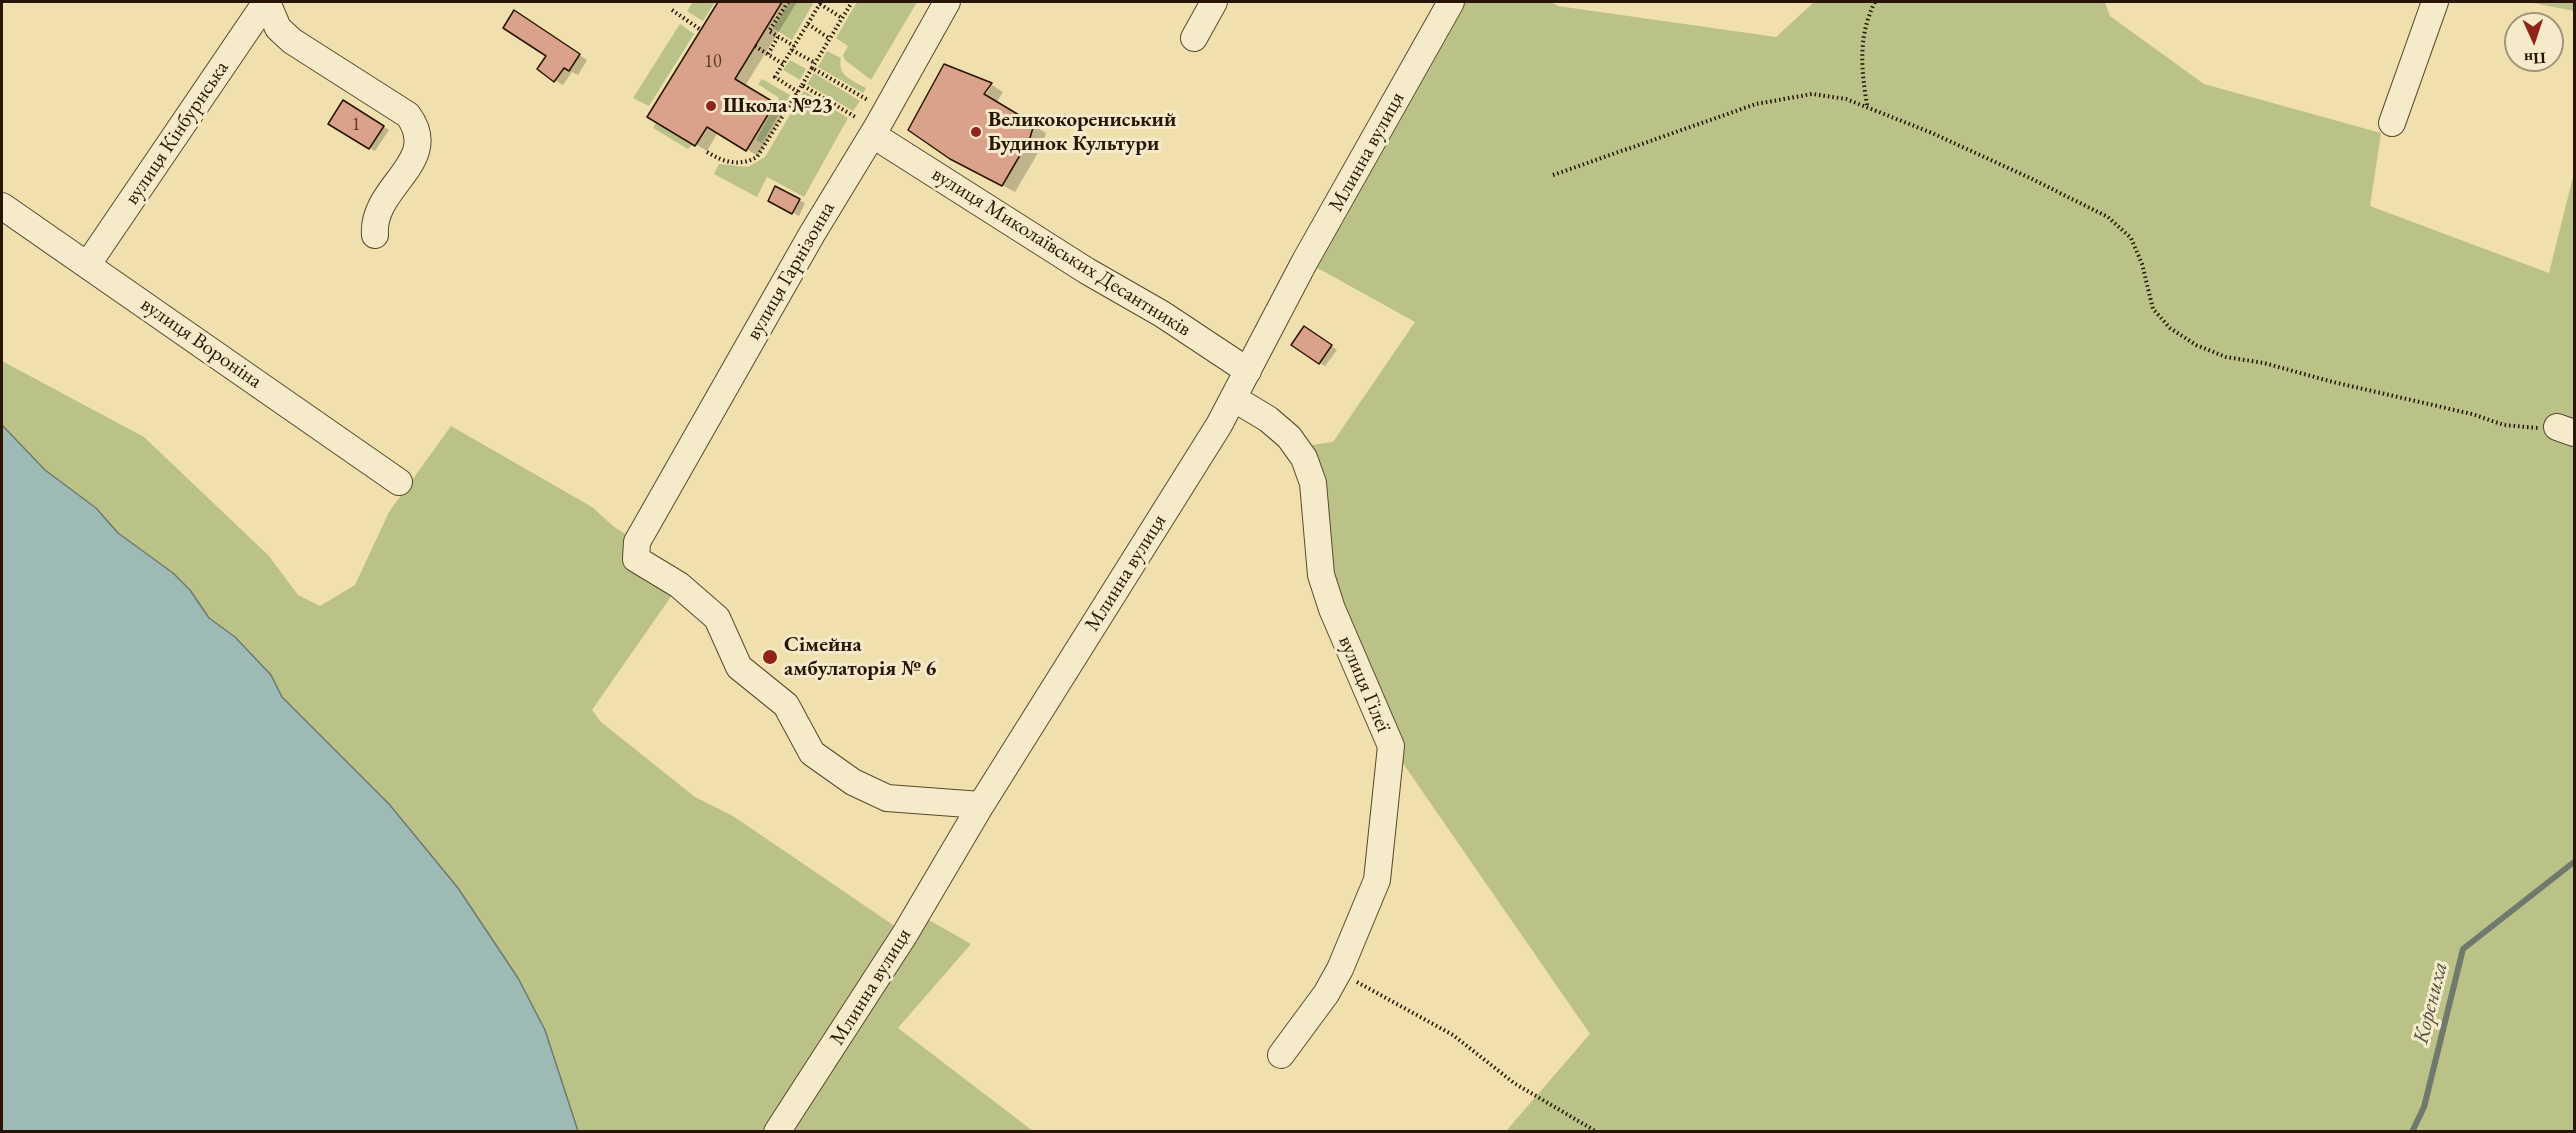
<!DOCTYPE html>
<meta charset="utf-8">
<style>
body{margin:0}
#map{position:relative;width:2576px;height:1133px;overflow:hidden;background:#efe0ad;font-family:"EB Garamond",serif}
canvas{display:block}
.frame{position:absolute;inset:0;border:3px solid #291504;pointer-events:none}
.north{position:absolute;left:2504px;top:12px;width:60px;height:60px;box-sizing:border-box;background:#f5ebca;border:2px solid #a3957b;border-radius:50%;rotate:177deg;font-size:16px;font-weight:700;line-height:24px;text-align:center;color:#291504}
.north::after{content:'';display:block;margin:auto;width:21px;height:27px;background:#8f2418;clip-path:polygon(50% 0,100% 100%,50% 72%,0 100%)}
</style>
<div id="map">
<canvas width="2576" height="1133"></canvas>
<div class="frame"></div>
<div class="north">Пн</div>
</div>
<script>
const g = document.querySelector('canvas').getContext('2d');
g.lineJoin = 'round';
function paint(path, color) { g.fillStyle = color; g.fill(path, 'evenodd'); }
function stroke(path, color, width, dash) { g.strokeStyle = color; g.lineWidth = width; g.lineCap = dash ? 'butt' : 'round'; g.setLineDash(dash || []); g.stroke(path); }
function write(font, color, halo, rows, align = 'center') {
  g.font = font + ' "EB Garamond",serif'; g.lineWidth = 6; g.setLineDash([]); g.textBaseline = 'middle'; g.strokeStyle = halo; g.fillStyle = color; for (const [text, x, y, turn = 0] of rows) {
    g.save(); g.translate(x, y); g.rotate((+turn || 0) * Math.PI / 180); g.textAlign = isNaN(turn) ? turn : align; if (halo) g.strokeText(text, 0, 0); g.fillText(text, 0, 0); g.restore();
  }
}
const green = new Path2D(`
 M693 2H715L703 21 687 11Z
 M790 2H814L792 40 773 28Z
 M857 2H917L871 80 845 60 843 55 848 46 836 38Z
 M1451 2H1551L1558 6 1776 37 1814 2H2105L2110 16 2204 84 2381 133 2370 206 2549 273 2574 173V1131H1506L1590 1034 1391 746 1365 687 1297 447 1333 442 1415 322 1305 261Z
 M2528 2H2574V11Z
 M680 24 694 34 649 106 633 98Z
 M827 51 841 58C837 76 852 80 866 88L863 93 818 67Z
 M790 60 806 69 800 80 783 70Z
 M814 73 860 101 853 111 807 84Z
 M762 79 790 95 762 143 756 140 779 98 758 84Z
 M804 91 848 118 804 197 767 177 757 197 714 174 719 164 748 167 765 157Z
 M656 123 692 145 688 149 653 128Z
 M2 361 144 437 269 556 298 595 320 606 355 585 389 512 451 426 592 507 613 526 637 542 679 585 592 710 601 722 695 797 733 816 899 929 768 1131H578L545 1030 518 978 458 888 389 804 282 697 252 655 235 637 209 618 173 573 118 533 96 508 45 470 2 425Z
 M929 920 971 944 898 1028 1033 1131 787 1132Z`);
const water = new Path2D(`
 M2 425 45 470 96 508 118 533 173 573 190 590 209 618 235 637 271 675 282 697 389 804 458 888 518 978 545 1030 578 1131H2Z`);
const shadow = new Path2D(`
 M722 2H797L745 86 785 111 758 156 718 132 707 151 650 116Z
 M523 17 587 60 578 75 572 72 563 85 554 80 548 56Z
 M992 85 1003 92 996 103 1046 133 1042 146 1015 192 965 165 979 100 981 102Z
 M344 102 389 130 375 151 330 124Z
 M776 188 805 203 799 216 770 200Z
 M1310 331 1337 350 1325 366 1319 363Z`);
const stream = new Path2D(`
 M2412 1132 2424 1107 2463 949 2574 862`);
const building = new Path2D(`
 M718 2H782L735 79 775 103 746 151 707 127 695 146 647 117Z
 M514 10 580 54 569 71 564 68 554 82 537 69 546 56 503 28Z
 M944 64 992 83 984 94 1034 124 1030 138 1002 186 950 159 908 130Z
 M343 100 384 126 369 149 328 124Z
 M775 186 800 199 792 214 768 201Z
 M1304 326 1332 345 1319 364 1291 345Z`);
const path = new Path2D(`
 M788 2 769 31 794 46
 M820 4 842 18
 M672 10 701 30
 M808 24 830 39
 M755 46 783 64
 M792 50 815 63
 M768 54 778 37
 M812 68 852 2
 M802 85 812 68 868 100
 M798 92 775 77 821 2
 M1867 105C1861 69 1858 35 1875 2
 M707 152C723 162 739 167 757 157L802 85 857 118
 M1553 175 1756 104 1812 94 1846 99 1932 133 2028 177 2108 217 2131 238 2142 264 2153 309 2170 328 2196 345 2226 357 2264 363 2333 382 2472 414 2504 425 2538 428
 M1357 982 1453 1035 1514 1083 1597 1132`);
const minor = new Path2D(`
 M267 2 278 28 292 41 408 115C443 162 371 186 375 235
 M947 2 877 127 812 234 637 542 636 559 679 585 717 618 739 667 786 705 812 753 853 782 887 798 981 805
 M1194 38 1214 2
 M2392 123 2435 2
 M873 135 1087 271 1162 314 1248 371
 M2 206 399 482
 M88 264 266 2
 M1233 398 1268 419 1289 437 1304 458 1313 483 1321 575 1332 609 1391 746 1377 880 1340 969 1326 994 1281 1055
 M2557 427 2574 433
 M777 1132 905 934 981 805 1219 425 1305 261 1451 2`);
const markers = [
 [711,106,6,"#8f2418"],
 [976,132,6,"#8f2418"],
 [770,657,8,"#8f2418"]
];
const numberNames = [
 ["10",713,62],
 ["1",356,125]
];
const poiNames = [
 ["Школа №23",723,106],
 ["Великокорениський",988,120],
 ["Будинок Культури",988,144],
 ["Сімейна",784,645],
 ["амбулаторія № 6",784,669]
];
const streetNames = [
 ["вулиця Кінбурнська",177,133,-56],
 ["Млинна вулиця",1367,152,-61],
 ["вулиця Миколаївських Десантників",1061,252,32],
 ["вулиця Гарнізонна",791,271,-60],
 ["вулиця Вороніна",201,343,35],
 ["Млинна вулиця",1126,573,-58],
 ["вулиця Гілеї",1364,684,67],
 ["Млинна вулиця",871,987,-58]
];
const waterNames = [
 ["Корениха",2431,1003,-76]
];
paint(green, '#bbc288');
paint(water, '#9dbbb4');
stroke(water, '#6f796e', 1.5);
paint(shadow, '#0003');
stroke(stream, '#6f796e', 6);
paint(building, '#d9a289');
stroke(building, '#291504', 1.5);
stroke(minor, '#5a482e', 28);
stroke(path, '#291504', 4, [1.5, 3]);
stroke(minor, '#f5ebca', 26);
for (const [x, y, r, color] of markers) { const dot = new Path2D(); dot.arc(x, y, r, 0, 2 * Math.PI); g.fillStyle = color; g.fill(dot); stroke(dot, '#f5ebca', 2); }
write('18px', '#553825', null, numberNames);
write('bold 21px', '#291504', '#f5ebca', poiNames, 'left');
write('21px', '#291504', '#f5ebca', streetNames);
write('italic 22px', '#524f42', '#f5ebca', waterNames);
</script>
